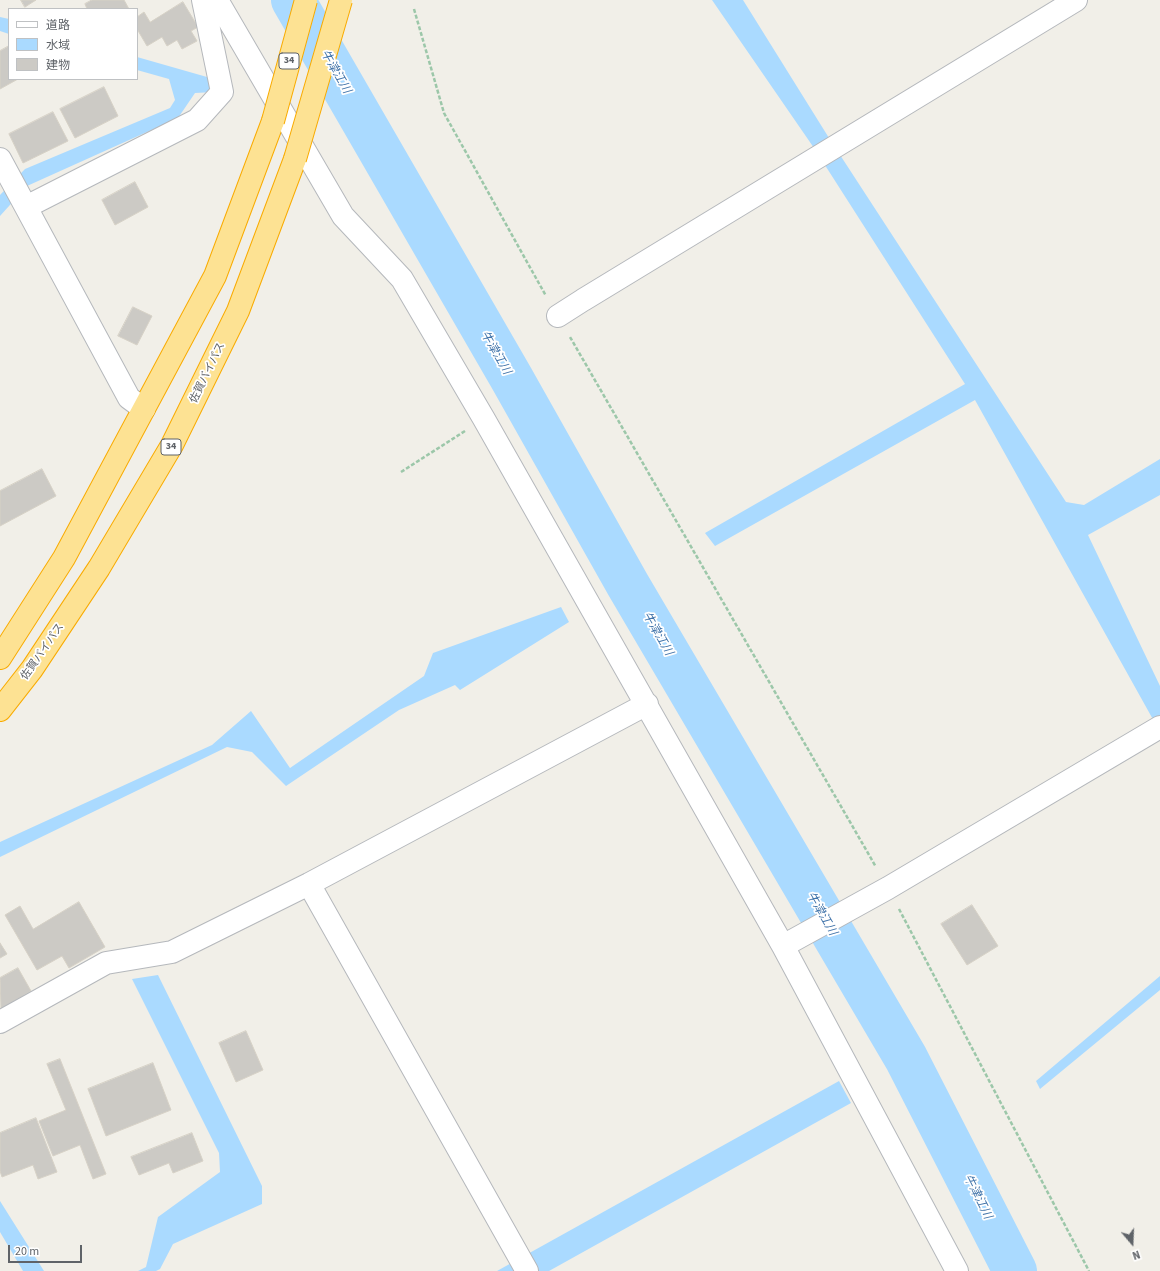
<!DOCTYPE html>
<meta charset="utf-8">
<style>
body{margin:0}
#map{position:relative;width:1160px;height:1271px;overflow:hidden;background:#f1efe8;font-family:"Source Sans 3","Noto Sans JP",sans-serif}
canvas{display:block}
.legend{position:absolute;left:8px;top:8px;width:130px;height:72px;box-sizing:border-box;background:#fff;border:1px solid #bfc1c3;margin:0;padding:5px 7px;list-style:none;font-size:12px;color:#5f6368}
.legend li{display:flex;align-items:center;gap:8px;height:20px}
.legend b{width:20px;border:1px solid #bfc1c3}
.north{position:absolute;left:1112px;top:1223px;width:40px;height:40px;-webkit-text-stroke:3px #fff;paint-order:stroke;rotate:161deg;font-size:11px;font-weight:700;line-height:16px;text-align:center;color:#5f6368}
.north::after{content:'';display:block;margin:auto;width:14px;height:18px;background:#5f6368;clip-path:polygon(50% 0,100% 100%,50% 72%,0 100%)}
.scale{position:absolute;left:8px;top:1245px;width:74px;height:18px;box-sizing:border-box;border:2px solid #5f6368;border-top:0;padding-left:5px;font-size:12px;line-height:14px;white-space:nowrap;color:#5f6368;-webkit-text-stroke:3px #fff;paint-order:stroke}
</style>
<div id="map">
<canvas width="1160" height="1271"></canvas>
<ul class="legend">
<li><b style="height:5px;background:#fff"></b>道路</li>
<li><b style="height:11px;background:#aadaff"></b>水域</li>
<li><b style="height:11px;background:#cccac5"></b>建物</li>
</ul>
<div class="north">N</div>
<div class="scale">20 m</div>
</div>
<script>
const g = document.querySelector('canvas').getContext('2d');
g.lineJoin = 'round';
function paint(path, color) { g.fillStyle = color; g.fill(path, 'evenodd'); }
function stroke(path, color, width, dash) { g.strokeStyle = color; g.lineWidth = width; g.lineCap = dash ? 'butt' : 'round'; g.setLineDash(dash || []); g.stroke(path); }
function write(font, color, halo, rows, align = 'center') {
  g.font = font + ' "Source Sans 3","Noto Sans JP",sans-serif'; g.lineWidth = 3.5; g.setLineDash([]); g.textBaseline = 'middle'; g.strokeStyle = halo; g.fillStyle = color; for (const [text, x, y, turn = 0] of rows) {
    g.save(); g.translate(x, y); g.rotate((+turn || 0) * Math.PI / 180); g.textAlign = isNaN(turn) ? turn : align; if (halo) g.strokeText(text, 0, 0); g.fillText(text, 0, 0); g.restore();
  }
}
const water = new Path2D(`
 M712 0H743L829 138 1066 502 1084 505 1160 459V495L1088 535 1160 686V732L975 400 715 546 705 533 965 384 814 148Z
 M0 17 9 19V34L0 31Z
 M137 57 214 79V92L195 93 178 118 27 186 0 216V195L25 169 170 108 175 100 169 79 137 70Z
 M561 607 569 622 460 690 455 685 399 710 286 786 252 752 227 747 0 857V842L212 745 251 711 290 768 424 676 433 653Z
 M158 975 262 1186V1204L173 1244 160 1269 156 1271H138L146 1267 158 1217 220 1172 219 1153 132 979Z
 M1160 976V990L1040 1089 1036 1081Z
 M839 1081 851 1103 549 1271H497Z
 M0 1201 44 1271H23L0 1232Z`);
const river = new Path2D(`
 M293 0 512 379 628 585 906 1058 1015 1271`);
const building = new Path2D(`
 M21 0H36L25 7Z
 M92 0H124L129 9H87L85 4Z
 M183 2 198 27 191 31 197 41 182 49 177 40 167 46 162 37 147 46 137 29V17L144 12 150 22Z
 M9 46V79H18L0 89V51Z
 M104 87 118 116 75 138 60 109Z
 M53 112 68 141 23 163 9 134Z
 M135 182 148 207 115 225 102 200Z
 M133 307 152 316 137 345 118 336Z
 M42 469 56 496 0 526V491Z
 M79 902 105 947 69 968 62 956 37 970 5 915 20 906 33 929Z
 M972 905 998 946 967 965 941 924Z
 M0 943 7 954 0 958Z
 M18 968 31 991 1 1009 0 978Z
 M246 1031 263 1070 236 1082 219 1043Z
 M60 1059 106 1174 93 1179 80 1145 53 1156 39 1121 66 1110 47 1064Z
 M153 1063 171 1110 106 1136 88 1089Z
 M36 1118 57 1172 38 1179 33 1165 2 1177 0 1171V1133Z
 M192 1133 203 1161 173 1173 169 1163 139 1175 131 1157Z`);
const path = new Path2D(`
 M414 9 444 113 546 296
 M570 337 876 867
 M401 472 465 431
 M899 909 1089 1271`);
const minor = new Path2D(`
 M217 0 343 216 402 279 484 419 783 946 957 1271
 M0 159 129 398 144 409
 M26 207 197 120 222 92 203 0
 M558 316 583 300 1076 0
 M309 884 527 1271
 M783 946 888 888 1160 727
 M0 1022 106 963 172 952 309 884 647 704`);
const highway = new Path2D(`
 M0 658 64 558 215 276 273 121
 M0 710 32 669 99 568 172 445 238 311 295 159`);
const highwayBridge = new Path2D(`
 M273 121 306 0
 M295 159 341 0`);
const shields = [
 [289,61,20],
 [171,447,20]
];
const shieldNames = [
 ["34",289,61],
 ["34",171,447]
];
const streetNames = [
 ["佐賀バイパス",208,373,-64],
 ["佐賀バイパス",43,652,-55]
];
const waterNames = [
 ["牛津江川",335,72,60],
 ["牛津江川",495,353,60],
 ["牛津江川",657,634,60],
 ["牛津江川",821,914,60],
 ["牛津江川",977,1197,63]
];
paint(water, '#aadaff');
stroke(river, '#aadaff', 44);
paint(building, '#cccac5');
stroke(building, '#d6d1c6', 1);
stroke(minor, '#b5b8bc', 24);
stroke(highway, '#f9ab00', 24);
stroke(path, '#9cc7a9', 2.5, [4, 2]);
stroke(minor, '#fff', 22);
stroke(highway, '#fde293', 22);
stroke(highwayBridge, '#f9ab00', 24, []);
stroke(highwayBridge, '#fde293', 22);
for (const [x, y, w] of shields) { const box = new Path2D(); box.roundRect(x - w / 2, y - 8, w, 16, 3); g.fillStyle = '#fff'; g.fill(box); stroke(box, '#5f6368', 1); }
write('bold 10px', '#5f6368', null, shieldNames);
write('11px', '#5f6368', '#fff', streetNames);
write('italic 12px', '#4174aa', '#fff', waterNames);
</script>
